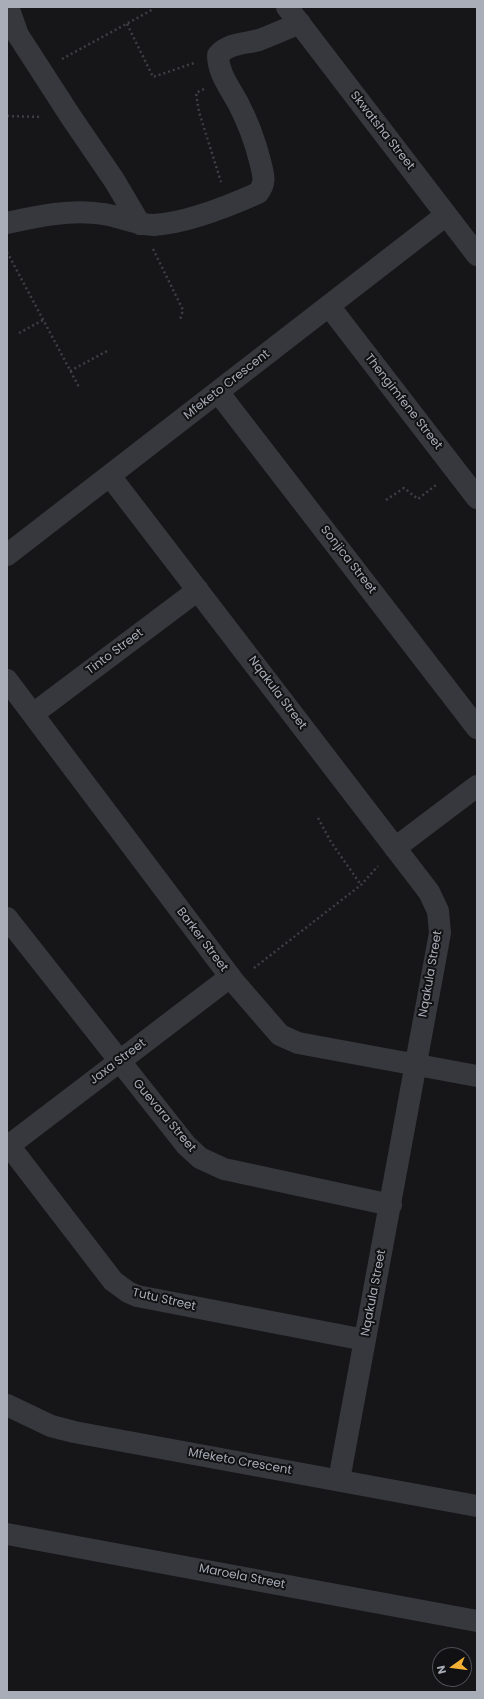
<!DOCTYPE html>
<style>
body{margin:0}
#map{position:relative;width:484px;height:1699px;overflow:hidden;background:#161618;font-family:Poppins,sans-serif}
canvas{display:block}
.frame{position:absolute;inset:0;border:8px solid #a8adb8;pointer-events:none}
.north{position:absolute;left:432px;top:1647px;width:40px;height:40px;box-sizing:border-box;background:#111113;border:1px solid #4d4f55;border-radius:50%;rotate:256deg;font-size:11px;font-weight:700;line-height:16px;text-align:center;color:#a8adb8}
.north::after{content:'';display:block;margin:auto;width:14px;height:18px;background:#f2b134;clip-path:polygon(50% 0,100% 100%,50% 72%,0 100%)}
</style>
<div id="map">
<canvas width="484" height="1699"></canvas>
<div class="frame"></div>
<div class="north">N</div>
</div>
<script>
const g = document.querySelector('canvas').getContext('2d');
g.lineJoin = 'round';
function stroke(path, color, width, dash) { g.strokeStyle = color; g.lineWidth = width; g.lineCap = dash ? 'butt' : 'round'; g.setLineDash(dash || []); g.stroke(path); }
function write(font, color, halo, rows, align = 'center') {
  g.font = font + ' Poppins,sans-serif'; g.lineWidth = 4; g.setLineDash([]); g.textBaseline = 'middle'; g.strokeStyle = halo; g.fillStyle = color; for (const [text, x, y, turn = 0] of rows) {
    g.save(); g.translate(x, y); g.rotate((+turn || 0) * Math.PI / 180); g.textAlign = isNaN(turn) ? turn : align; if (halo) g.strokeText(text, 0, 0); g.fillText(text, 0, 0); g.restore();
  }
}
const path = new Path2D(`
 M127 24 153 77 194 63
 M62 59 150 11 154 7
 M204 89 196 93 199 112 221 182
 M7 116 42 117
 M153 249 183 310 180 320
 M7 252 79 387
 M19 333 43 320
 M70 371 109 350
 M386 500 404 488 418 499 436 485
 M318 818 331 842 361 885
 M254 968 361 885 378 866`);
const minor = new Path2D(`
 M8 7 18 35 71 117 114 180 140 224
 M287 7 477 255
 M7 223C38 216 71 209 103 214 120 216 136 225 154 225 185 223 229 206 258 193 267 182 263 174 260 161 255 141 248 122 238 103 230 88 218 73 218 55 229 43 244 44 259 40 272 35 286 29 300 23
 M329 306 477 498
 M218 392 477 728
 M110 476 429 892 438 911 440 933 339 1480
 M7 555 446 215
 M7 680 235 983 280 1035 298 1043 477 1076
 M33 714 198 590
 M395 848 477 786
 M7 918 186 1145 200 1158 224 1169 391 1205
 M7 1143 113 1281 128 1292 137 1296 365 1340
 M7 1147 230 977
 M7 1405 51 1426 74 1432 477 1506`);
const tertiary = new Path2D(`
 M7 1534 477 1621`);
const streetNames = [
 ["Skwatsha Street",382,131,52],
 ["Mfeketo Crescent",227,385,-38],
 ["Thengimfene Street",403,402,52],
 ["Sonjica Street",348,560,52],
 ["Tinto Street",115,652,-37],
 ["Nqakula Street",277,693,53],
 ["Barker Street",202,940,53],
 ["Nqakula Street",431,974,-80],
 ["Jaxa Street",118,1062,-37],
 ["Guevara Street",164,1116,50],
 ["Nqakula Street",374,1293,-79],
 ["Tutu Street",164,1300,13],
 ["Mfeketo Crescent",240,1462,10],
 ["Maroela Street",242,1577,11]
];
stroke(path, '#3d3f44', 2.5, [2, 3]);
stroke(minor, '#37383d', 22);
stroke(tertiary, '#37383d', 22);
write('12px', '#a8adb8', '#111113', streetNames);
</script>
